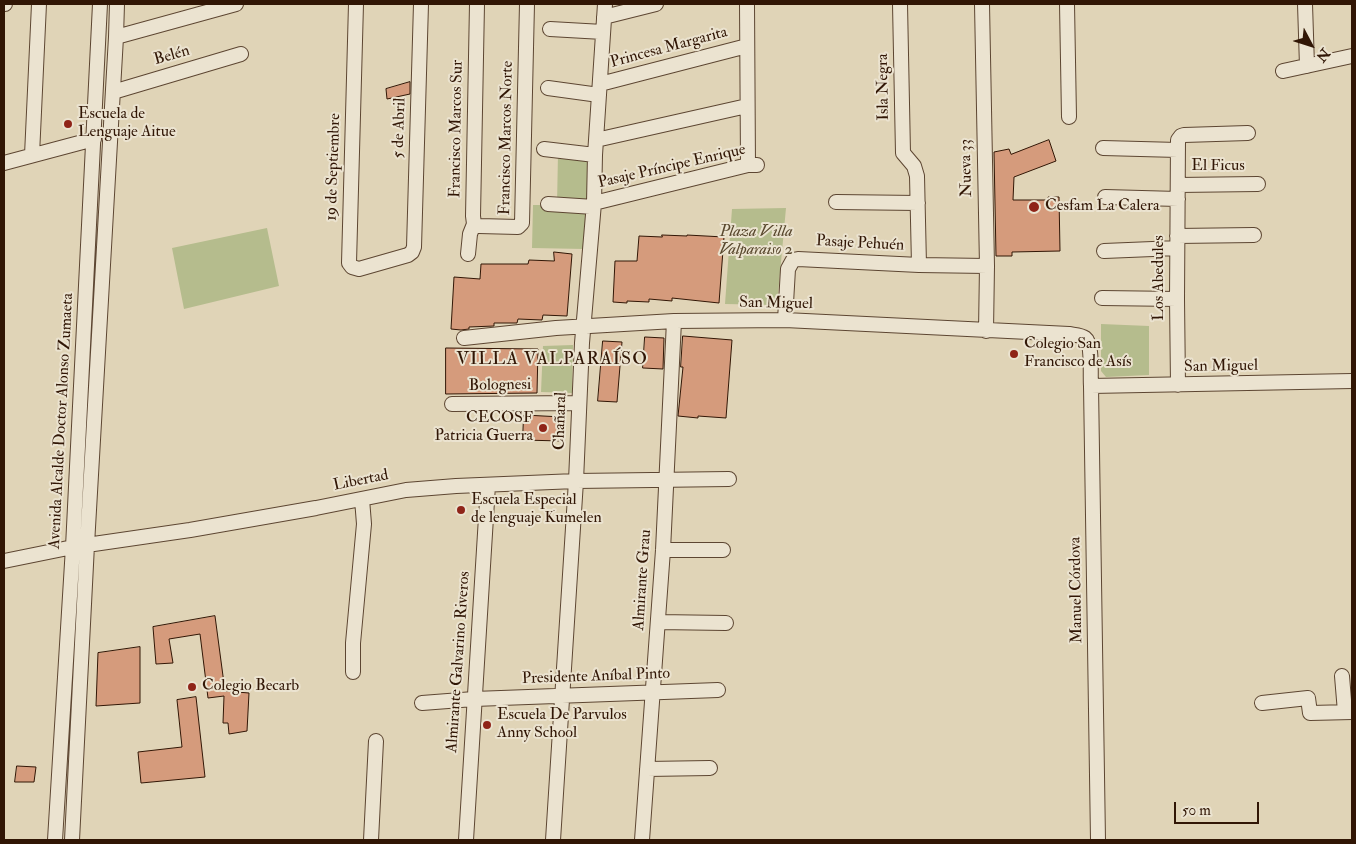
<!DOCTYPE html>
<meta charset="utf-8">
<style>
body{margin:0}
#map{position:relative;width:1356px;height:844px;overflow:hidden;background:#e0d4b7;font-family:"IM FELL Double Pica",serif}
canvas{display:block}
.frame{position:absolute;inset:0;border:5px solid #311605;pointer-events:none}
.north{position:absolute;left:1286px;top:20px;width:50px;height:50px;-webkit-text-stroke:4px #ebe3d0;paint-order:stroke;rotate:130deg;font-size:14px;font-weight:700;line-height:20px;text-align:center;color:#311605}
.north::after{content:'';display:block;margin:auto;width:18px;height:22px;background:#311605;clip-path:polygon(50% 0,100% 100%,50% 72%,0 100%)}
.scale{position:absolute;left:1174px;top:802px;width:85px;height:22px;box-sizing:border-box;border:2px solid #311605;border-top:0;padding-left:6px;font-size:15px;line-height:18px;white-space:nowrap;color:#311605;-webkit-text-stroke:4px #ebe3d0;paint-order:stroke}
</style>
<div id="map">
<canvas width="1356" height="844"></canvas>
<div class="frame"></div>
<div class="north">N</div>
<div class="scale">50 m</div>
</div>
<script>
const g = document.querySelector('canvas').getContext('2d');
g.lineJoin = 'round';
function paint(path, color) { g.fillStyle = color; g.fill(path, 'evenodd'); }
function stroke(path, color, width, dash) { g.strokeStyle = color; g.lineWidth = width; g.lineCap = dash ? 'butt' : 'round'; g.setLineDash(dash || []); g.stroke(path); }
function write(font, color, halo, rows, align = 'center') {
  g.font = font + ' "IM FELL Double Pica",serif'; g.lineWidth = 4; g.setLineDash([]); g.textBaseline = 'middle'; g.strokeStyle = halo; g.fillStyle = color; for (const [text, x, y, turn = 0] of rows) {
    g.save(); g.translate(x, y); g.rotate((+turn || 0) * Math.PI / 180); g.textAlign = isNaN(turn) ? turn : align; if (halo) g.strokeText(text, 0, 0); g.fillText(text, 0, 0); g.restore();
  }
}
const green = new Path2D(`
 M558 154 590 158 584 249 532 248 533 205H557Z
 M786 208 777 305 725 304 732 209Z
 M267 228 279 286 184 309 172 248Z
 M1101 324 1149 326V375L1106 377 1101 371Z
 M573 345 572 393 541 392 543 346Z`);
const building = new Path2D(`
 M410 82V94L387 99 386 89Z
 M1049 140 1056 161 1014 177 1013 200H1048V197H1059L1060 251 1012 252V256H996L994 152 1009 149 1011 154Z
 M662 235 687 236V235L724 237 719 303 672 298V301L649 299V302L627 301V303L613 302 615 261H637L639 236 662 237Z
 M554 252 572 254 567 316 543 315 542 320 518 319 517 323H494V326L469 327V329L461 330 451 329 454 277 480 279 481 264H528L529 260 554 261Z
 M683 336 732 340 726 418 698 416V418L678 416 683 367H681Z
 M645 337 664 338 663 369 643 368Z
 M603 341 622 342 617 402 598 401Z
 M446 348 538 349 537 393 446 394Z
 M524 415 562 417 561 441 523 440Z
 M215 616 225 691 249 693 247 731 229 734 228 723H223L224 696 208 698 200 634 169 639 173 663 156 664 153 627Z
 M140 647V703L96 706 98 653Z
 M196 697 205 777 141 783 138 752 182 747 177 700Z
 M17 766 36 767 34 782H15Z`);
const minor = new Path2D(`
 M4 4H5
 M356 4 349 263 352 267 359 269 408 255 412 252 414 247 421 4
 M747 4 748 165
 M900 4 903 153 914 166 917 176 919 265
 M982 4 987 266 986 331
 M1067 4 1069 117
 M1305 4 1307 66
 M604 17 656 4
 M550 29 603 32
 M116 37 236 4
 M1283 71 1352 56
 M600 84 747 46
 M548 88 599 95
 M113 92 241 54
 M596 140 747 106
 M1103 148 1178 150
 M544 149 595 155
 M32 155 39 4
 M4 163 94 139
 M1178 185 1258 184
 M1105 197 1178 199
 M836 202 918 203
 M594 203 748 165H757
 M548 204 594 207
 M474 224 479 226 518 227 522 223 527 4
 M1177 236 1254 235
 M1104 251 1177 248
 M468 254 470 234 474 224 473 216 477 4
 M1102 298 1177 299
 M785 320 788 269 793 260 798 259 919 265 987 266
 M464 338 556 328 674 321 785 320 1069 334C1075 335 1081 335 1085 338 1093 344 1090 376 1091 386L1098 840
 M1178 385 1177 299 1178 140 1181 136 1184 135 1248 133
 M1091 386 1352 381
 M452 404 579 403
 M663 550H723
 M4 561 73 547 190 530 316 508 406 490 456 486 576 481 729 479
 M658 622 726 623
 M353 672V643L364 524 362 499
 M1342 676 1345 712
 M422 703 474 699 718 690
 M1262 703 1308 698 1310 713 1352 712
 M647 769 710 768
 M55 840 73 547 100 4
 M72 840 87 545 116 37 117 4
 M371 840 376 741
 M466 840 488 485
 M553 840 576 481 582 343 594 203 595 155 605 4
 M642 840 663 550 674 321`);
const markers = [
 [68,124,5,"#8f2418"],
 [1034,207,6,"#8f2418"],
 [1014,354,5,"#8f2418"],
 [543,428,5,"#8f2418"],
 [461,510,5,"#8f2418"],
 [192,687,5,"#8f2418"],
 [487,725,5,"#8f2418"]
];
const streetNames = [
 ["Princesa Margarita",669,48,-15],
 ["Belén",172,56,-16],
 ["Isla Negra",884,87,-91],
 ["5 de Abril",400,128,-88],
 ["Francisco Marcos Sur",457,129,-89],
 ["Francisco Marcos Norte",507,138,-89],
 ["19 de Septiembre",334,167,-88],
 ["Pasaje Príncipe Enrique",672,167,-13],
 ["El Ficus",1218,167],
 ["Nueva 33",967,168,-91],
 ["Pasaje Pehuén",860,244,3],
 ["Los Abedules",1160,278,-90],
 ["San Miguel",776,304,1],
 ["San Miguel",1221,367,-1],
 ["Bolognesi",500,386,-1],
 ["Avenida Alcalde Doctor Alonso Zumaeta",62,421,-87],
 ["Chañaral",561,421,-88],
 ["Libertad",361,481,-11],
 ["Almirante Grau",643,580,-86],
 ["Manuel Córdova",1077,590,-91],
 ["Almirante Galvarino Riveros",459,662,-86],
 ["Presidente Aníbal Pinto",596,677,-2]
];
const poiNames = [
 ["Escuela de",78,115],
 ["Lenguaje Aitue",78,133],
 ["Cesfam La Calera",1045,207],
 ["Colegio San",1024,345],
 ["Francisco de Asís",1024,363],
 ["CECOSF",533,419,"right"],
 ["Patricia Guerra",533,437,"right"],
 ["Escuela Especial",471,501],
 ["de lenguaje Kumelen",471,519],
 ["Colegio Becarb",202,687],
 ["Escuela De Parvulos",497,716],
 ["Anny School",497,734]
];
const parkNames = [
 ["Plaza Villa",756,233],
 ["Valparaiso 2",756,251]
];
const neighbourhoodNames = [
 ["VILLA VALPARAÍSO",552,360]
];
paint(green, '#b5bc8d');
paint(building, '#d59b7c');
stroke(building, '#311605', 1);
stroke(minor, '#5d4632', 16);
stroke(minor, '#ebe3d0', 14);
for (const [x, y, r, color] of markers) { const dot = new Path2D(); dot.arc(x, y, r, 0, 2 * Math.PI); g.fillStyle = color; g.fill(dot); stroke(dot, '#ebe3d0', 2); }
write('16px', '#311605', '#ebe3d0', streetNames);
write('16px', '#311605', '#ebe3d0', poiNames, 'left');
write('italic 16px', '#59482e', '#ebe3d0', parkNames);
g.letterSpacing = '1px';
write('18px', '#311605', '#ebe3d0', neighbourhoodNames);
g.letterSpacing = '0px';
</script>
